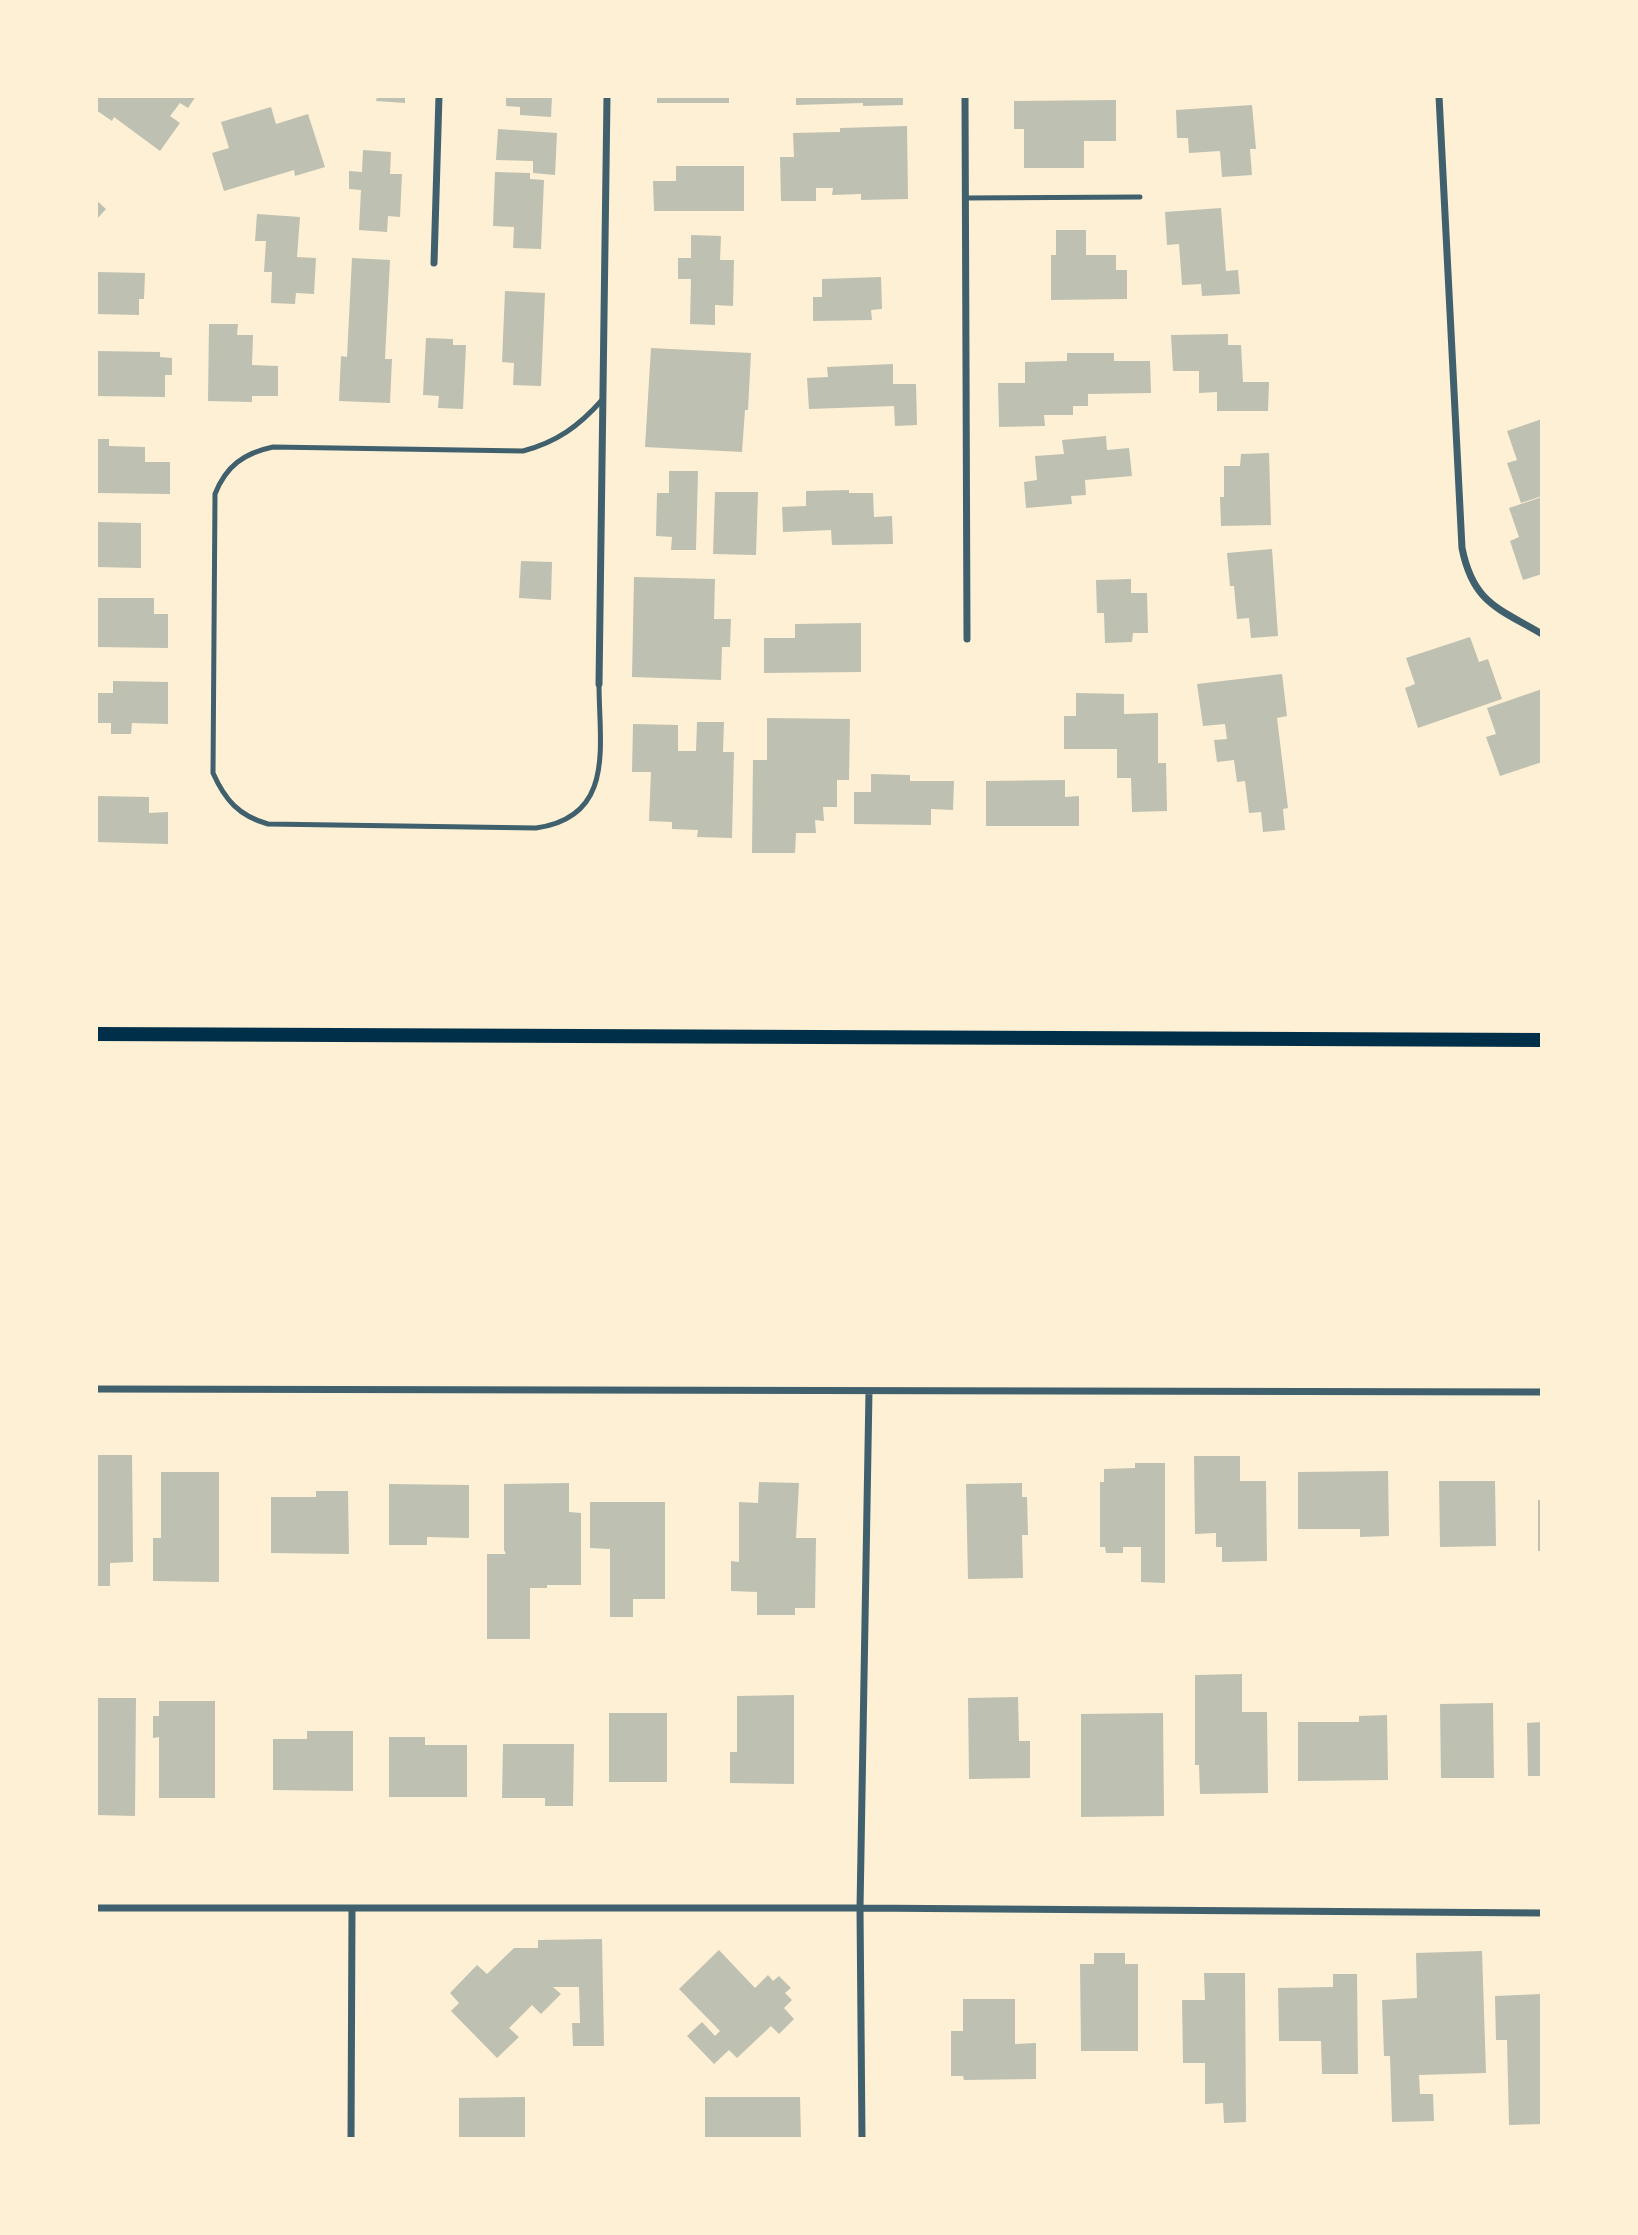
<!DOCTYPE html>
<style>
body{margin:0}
#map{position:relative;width:1638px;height:2235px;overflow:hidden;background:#fdf0d5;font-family:Roboto,sans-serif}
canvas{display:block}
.frame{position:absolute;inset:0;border:98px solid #fdf0d5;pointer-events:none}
</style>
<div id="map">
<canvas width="1638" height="2235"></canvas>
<div class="frame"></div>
</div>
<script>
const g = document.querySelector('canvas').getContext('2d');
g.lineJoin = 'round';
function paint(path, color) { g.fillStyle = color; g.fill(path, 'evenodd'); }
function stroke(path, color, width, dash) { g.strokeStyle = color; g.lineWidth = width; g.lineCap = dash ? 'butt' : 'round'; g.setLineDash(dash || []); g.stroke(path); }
const building = new Path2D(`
 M96 96H196L188 108 180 103 170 116 180 123 160 151 114 117 112 121 96 110Z
 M377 96H405V103L376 101Z
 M506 96H552L551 117 520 115V107L506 106Z
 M657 96H729V103H657Z
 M796 96H903V105L863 106V103L796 105Z
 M1116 100V141H1084V168H1024V129H1014V101Z
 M1252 105 1256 149H1250L1252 175 1222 177 1220 151 1189 153 1188 138H1177L1176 110Z
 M271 107 276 124 308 114 325 167 295 176 294 170 224 191 212 153 229 148 221 122Z
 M907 126 908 199 861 200V194L832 195 833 188H816V201H781L780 157H794L793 133 840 132V128Z
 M498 129 557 133 555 175 533 173V161L496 160Z
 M363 150 391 152 390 174H402L400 217 388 216 387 232 359 230 361 190 349 189V171L362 172Z
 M676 166H744V211H654L653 181H676Z
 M495 172 530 173V179L544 180 541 249 513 248 514 227 493 226Z
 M96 200 106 209 96 220Z
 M1221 208 1226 271 1238 270 1240 294 1202 296 1201 284 1182 285 1179 244 1167 245 1165 212Z
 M257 214 300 217 297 257 316 258 314 294 296 293 295 304 271 303 272 272H264L266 241H255Z
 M1056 230H1086V255H1116V270H1127V299L1051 300V255H1056Z
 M691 235 721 236 720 260H734L733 306 715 305V325L690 324 691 279H678V258H691Z
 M352 258 390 260 385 359H392L390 403 339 401 341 356 347 357Z
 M96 272 145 273 144 299H139V315L96 314Z
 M881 277 882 309 871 310 872 320 813 321V297H822V279Z
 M505 291 545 293 541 386 513 385 514 363 502 362Z
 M209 324H238L237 335H253L252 365 278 366V396H252V402L208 401Z
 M1228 334V345H1241L1243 382H1269L1268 411H1217V392L1199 393V371H1173L1171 335Z
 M426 338 453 339V345H466L463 409 438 408 439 396 423 395Z
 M651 348 751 353 748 410H745L742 452 645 447Z
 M96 351 160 352V357L172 358V375H165V397L96 396Z
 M1067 353H1114V361H1150L1151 393 1088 394V406H1073V415H1044L1045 426 999 427 998 383H1025V362L1067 361Z
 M893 364V384H916L917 425 895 426 894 406 809 409 807 378 828 377 827 367Z
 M1542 419V496L1521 503 1507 463 1517 460 1507 431Z
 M1106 436 1107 450 1129 448 1132 476 1085 480 1086 495 1071 496 1072 504 1026 508 1024 482 1037 480 1035 456 1064 454 1062 440Z
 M96 439H109V446L145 447V462H170V494L96 493Z
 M1269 453 1271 525 1221 526 1220 497H1224V466H1240L1241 454Z
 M669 471H698L696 550H671L672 537 656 536 657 493H669Z
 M849 490V493H873L874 517 892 516 893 544 832 545 831 530 783 532 782 507 806 506V491Z
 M715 492H758L756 555 713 554Z
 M1542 497V574L1523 580 1510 541 1519 537 1509 508Z
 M96 522 141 523V568L96 567Z
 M1272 549 1278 636 1251 638 1249 618 1237 619 1234 586H1230L1227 553Z
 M521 561 552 562 551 600 519 598Z
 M634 577 715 579 714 619H731L730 647H722L721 680 632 677Z
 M1131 579V593H1147L1148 633H1133L1132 642 1105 643 1104 613H1097L1096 580Z
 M97 598H154V614H168V648L96 647Z
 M861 623V672L764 673V638H795V624Z
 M1470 637 1479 662 1488 659 1502 699 1418 728 1405 688 1415 684 1406 658Z
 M1282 674 1287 716 1277 718 1288 808 1283 809 1285 830 1263 832 1261 812 1249 813 1245 781 1237 782 1234 760 1217 762 1214 740 1227 739 1225 724 1203 726 1197 684Z
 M113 681 168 682V724L132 723 131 734H111V723H96V693H113Z
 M1542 689V762L1500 776 1486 737 1496 734 1487 708Z
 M1076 693 1124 694V714L1158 713V763H1166L1167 811 1132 812 1131 778H1117V749H1064V716H1076Z
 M767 718 850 719 849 780H837V807H823L824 821 815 820 816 833H796L795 853H752L753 760H767Z
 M697 722H724L723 752H734L732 838 697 837 698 830 672 829V822L649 821 651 772H632L633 724 678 725V751H696Z
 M871 774 910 775V781H954L953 810 931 809V825L854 824V792H871Z
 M1065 780V797L1079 796V826H986V781Z
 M96 796 149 797V813L168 812V844L96 842Z
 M96 1455H132L133 1562 110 1563V1586H96Z
 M1194 1456H1240V1481H1266L1267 1561 1222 1562V1547H1216V1533L1195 1534Z
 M1135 1463H1165V1583L1141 1582V1547H1123V1553H1106L1105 1547H1100V1482H1104V1469L1135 1468Z
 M1388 1471 1389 1536 1360 1537V1529H1298V1472Z
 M161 1472H219V1582L153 1581V1538H161Z
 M1439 1481H1495L1496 1546 1440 1547Z
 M759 1482 799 1483 796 1538H816L815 1608H795V1615H757V1592L731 1591V1561L739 1562V1502L758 1503Z
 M569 1483V1512L581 1513V1585H547V1588H530V1639H487V1554H506L504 1550V1484Z
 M1022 1483V1497H1027L1028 1535H1022L1023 1578 968 1579 966 1484Z
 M389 1484 469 1485V1538L427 1537V1545H389Z
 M316 1491H348L349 1554 271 1553V1497H316Z
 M1538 1500H1542V1551H1538Z
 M590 1502H665V1599H633V1617H610V1549L590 1548Z
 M1242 1674V1712H1267L1268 1793 1200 1794 1199 1765H1195V1675Z
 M794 1695V1784L730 1783V1752H737V1696Z
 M1018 1697 1019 1741H1030V1778L969 1779 968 1698Z
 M96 1698H136L135 1816 96 1815Z
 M159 1701H215V1798H159V1737L153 1738V1716H159Z
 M1493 1703 1494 1778H1441L1440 1704Z
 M609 1713H667V1782H609Z
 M1163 1713 1164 1816 1081 1817V1714Z
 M1387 1715 1388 1780 1298 1781V1722H1359V1716Z
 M1542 1722V1776H1528L1527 1723Z
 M307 1731H353V1791L273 1790V1739H307Z
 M389 1737H425V1745H467V1797H389Z
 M503 1744H574L573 1806H545V1798H502Z
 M602 1939 604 2046H573L572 2023H580L579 1987H553L561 1994 541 2014 532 2005 509 2028 519 2037 497 2058 451 2011 459 2003 450 1993 477 1965 487 1974 514 1948H538V1940Z
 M719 1950 755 1988 768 1975 773 1981 779 1976 791 1988 785 1993 792 2000 784 2008 794 2019 779 2034 771 2026 737 2058 729 2050 714 2064 687 2036 702 2022 715 2036 720 2031 679 1989Z
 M1482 1951 1486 2073 1419 2075 1420 2094H1433L1434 2121 1392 2122 1390 2056H1384L1382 2000 1417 1998 1416 1953Z
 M1094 1953H1125V1964H1138V2051H1081L1080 1964H1094Z
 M1204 1973H1245L1246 2122 1224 2123 1223 2103 1205 2104V2063H1183L1182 2000H1205Z
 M1333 1974H1357L1358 2074H1322L1321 2041H1279L1278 1988 1333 1987Z
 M1542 1994V2124L1509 2125 1507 2040H1496L1495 1996Z
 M963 1999H1015V2044L1036 2043V2079L964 2080 963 2076H951V2031H963Z
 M525 2097V2139H459V2098Z
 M705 2097H800L801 2139H705Z`);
const service = new Path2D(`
 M965 198 1140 197
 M599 684C599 745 616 817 536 828L268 824C239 816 225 800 213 773L215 494C226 466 244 453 273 447L523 451C557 442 579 426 602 400`);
const minor = new Path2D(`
 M965 96 967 639
 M1439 96 1462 548C1473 603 1498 608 1542 634
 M434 263 439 96
 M599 684 607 96
 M96 1389 1542 1392
 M96 1908H860L1542 1913
 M351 2139 352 1909
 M862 2139 860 1908 869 1391`);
const secondary = new Path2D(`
 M96 1034 1542 1040`);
paint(building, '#bec0b2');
stroke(service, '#3f606c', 5);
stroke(minor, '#3f606c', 7);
stroke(secondary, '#003049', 14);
</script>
